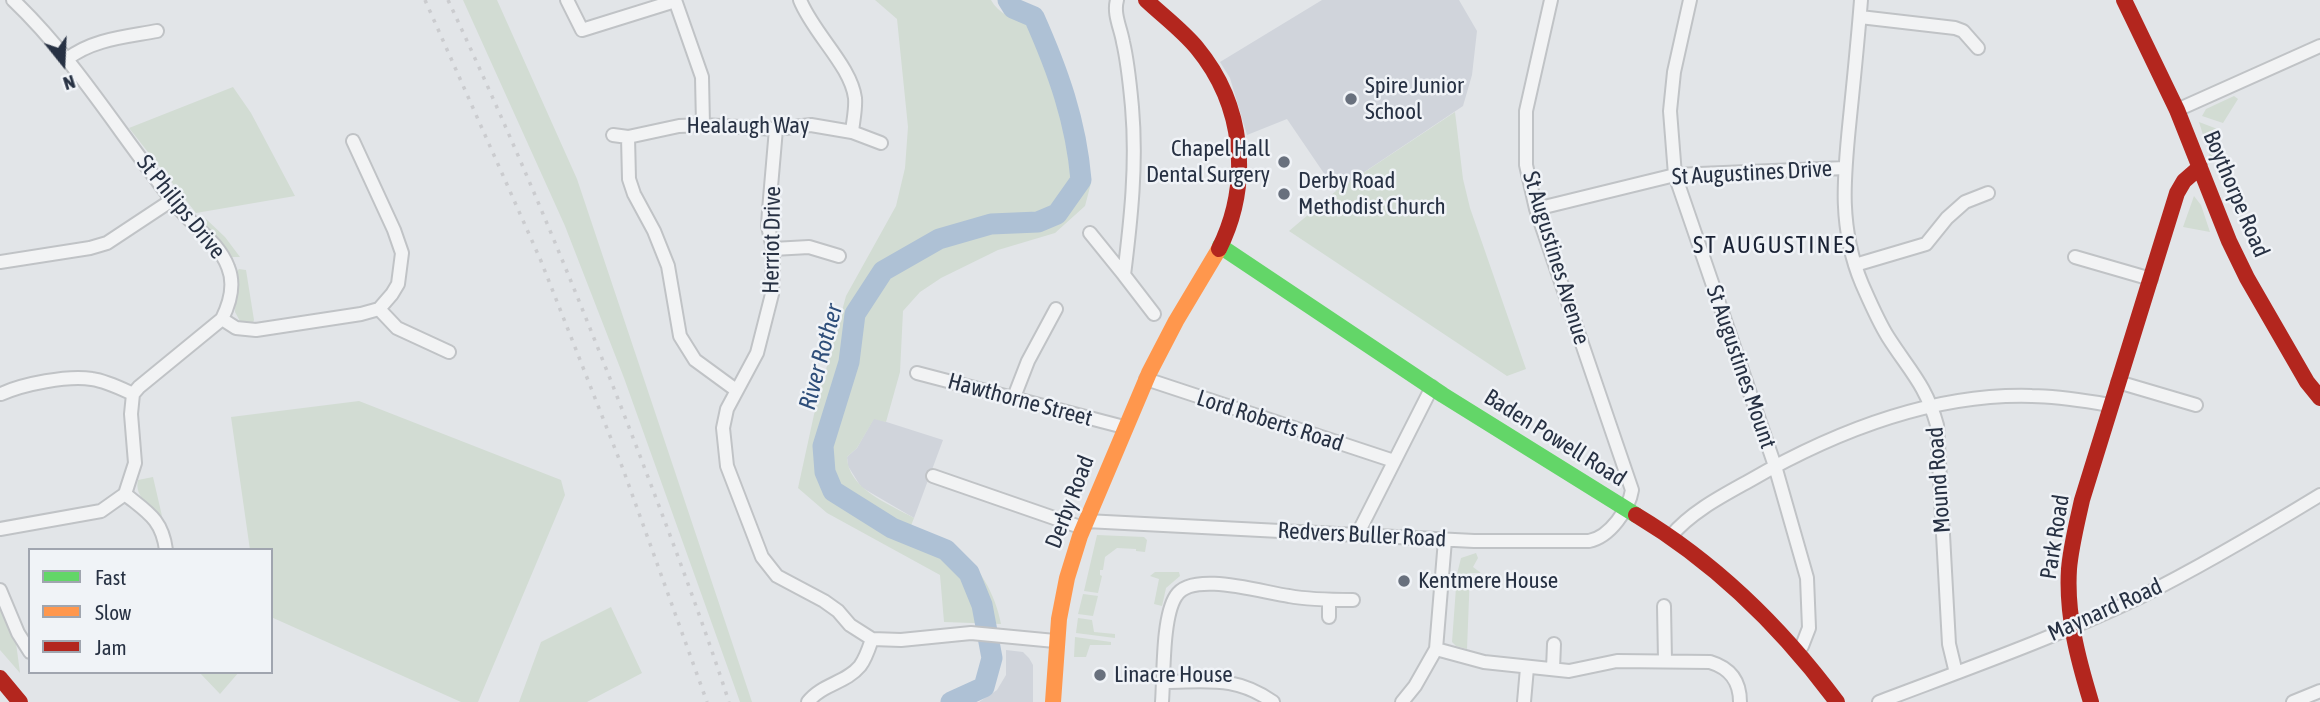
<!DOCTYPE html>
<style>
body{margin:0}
#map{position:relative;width:2320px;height:702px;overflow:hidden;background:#e2e5e8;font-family:"Asap Condensed",sans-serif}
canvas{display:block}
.legend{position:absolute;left:28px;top:548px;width:245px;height:126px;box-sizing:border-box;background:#f0f3f7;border:2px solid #a0a5af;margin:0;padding:9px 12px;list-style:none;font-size:21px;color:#273143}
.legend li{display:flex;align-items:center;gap:14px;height:35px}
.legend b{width:35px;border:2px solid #a0a5af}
.north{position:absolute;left:28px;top:28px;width:70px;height:70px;-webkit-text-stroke:5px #f0f3f7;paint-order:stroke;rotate:162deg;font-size:19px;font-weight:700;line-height:28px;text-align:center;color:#273143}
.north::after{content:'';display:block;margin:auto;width:24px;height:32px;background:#273143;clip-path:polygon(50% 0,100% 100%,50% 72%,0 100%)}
</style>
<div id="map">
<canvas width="2320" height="702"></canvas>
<ul class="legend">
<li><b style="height:9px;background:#63d668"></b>Fast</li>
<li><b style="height:9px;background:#ff974d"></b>Slow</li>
<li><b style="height:9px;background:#b3261e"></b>Jam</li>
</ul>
<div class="north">N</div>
</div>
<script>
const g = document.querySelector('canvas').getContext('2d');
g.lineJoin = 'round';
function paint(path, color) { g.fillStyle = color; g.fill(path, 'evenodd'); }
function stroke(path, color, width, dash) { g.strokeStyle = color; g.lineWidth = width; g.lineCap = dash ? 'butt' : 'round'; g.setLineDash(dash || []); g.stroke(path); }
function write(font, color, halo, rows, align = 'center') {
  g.font = font + ' "Asap Condensed",sans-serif'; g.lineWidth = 5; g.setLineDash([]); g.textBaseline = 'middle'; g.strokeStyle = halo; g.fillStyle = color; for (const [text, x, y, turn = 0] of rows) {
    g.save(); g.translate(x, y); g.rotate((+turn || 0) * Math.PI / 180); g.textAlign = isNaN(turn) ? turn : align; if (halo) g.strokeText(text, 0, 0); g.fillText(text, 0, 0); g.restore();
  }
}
const built = new Path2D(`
 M1322 0H1459L1477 31 1472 75 1463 106 1336 191 1287 119 1247 135 1230 78 1220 62Z
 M874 418 943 440 914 518 861 487 848 466 847 457 857 448Z
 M1006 650 1023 652 1029 658 1033 665V702H979L997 690 1006 675Z`);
const green = new Path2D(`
 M463 0H497L577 179 752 702H740L624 378 565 226Z
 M875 0H991C998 13 1014 21 1029 22 1051 73 1069 122 1075 178L1091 183 1085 206 1055 233 998 250 941 278 920 292 903 311 900 372 886 422 874 419 857 448 847 457C848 489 889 504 914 518L910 528C924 534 939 538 952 546 978 561 996 596 1001 624L944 622 940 575 827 513 798 488 815 410 846 296 896 206 905 168 908 127 897 19Z
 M233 87 251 113 295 196 196 213 129 128Z
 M2234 96 2238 99 2223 123 2202 116 2206 109Z
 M1455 112 1463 179 1470 208 1526 369 1507 376 1289 231 1336 191Z
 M2199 122 2220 130 2213 160 2210 157Z
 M2194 196 2201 205 2210 232 2183 227Z
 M201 218H205L225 237 240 257H232L224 245 200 221Z
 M239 269 246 270 254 320 252 325 241 323 235 312 236 272Z
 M359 401 561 480 565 495 478 702H461L271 617V550H250L231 417Z
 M153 477 162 516C150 506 134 497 138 480Z
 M1097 535 1144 537 1147 540 1145 552 1136 551V549L1117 548 1105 557 1103 570H1100V575L1102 576 1098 593 1084 591Z
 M1476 553 1478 558 1473 567 1481 573H1470L1467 649 1456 646 1452 642 1457 574 1461 558Z
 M1155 572H1179L1180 576 1166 588 1162 606 1154 604 1159 579 1150 576Z
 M1083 594 1098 596 1093 616 1078 614Z
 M0 604 16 643 20 673 0 650Z
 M611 607 642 673 587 702H519L541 642Z
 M1078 618 1092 620 1094 632 1115 634V638L1076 633Z
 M1075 637 1111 642V645H1090L1086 657H1074Z
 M199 672H239L220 694Z`);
const river = new Path2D(`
 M951 702 984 687 992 658 982 605 969 573 946 550 892 528 833 491 825 472 823 446 849 362 855 314 883 271 939 239 991 224 1038 222 1057 214 1081 180C1076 121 1058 71 1034 17L1013 8 1008 0`);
const street = new Path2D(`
 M567 0 582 30 675 1
 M675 0 702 77 703 125
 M800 0C813 33 851 66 855 98 856 109 853 121 852 132
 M1117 0C1113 14 1121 29 1123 42 1128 63 1130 86 1132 107 1137 164 1131 219 1124 275L1154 314
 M1690 0 1674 72 1670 111 1675 175 1775 466 1807 578 1809 628 1802 646 1797 650
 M1861 0C1858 39 1854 78 1850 117 1844 176 1838 227 1862 284 1870 302 1878 321 1888 337 1909 370 1926 385 1937 425L1949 644 1956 673
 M1860 17 1955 28 1963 31 1978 48
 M67 59C93 39 125 37 157 31
 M2177 110 2320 46
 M776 129 769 210 768 226 773 249 772 294 757 353 727 409 723 428 727 466 762 557 777 576 824 601 838 611 850 625 872 639 901 640 971 633 1055 641
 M613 135 628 137 679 126 703 125 776 129 811 125 852 132 881 143
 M628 137 629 179 634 194 654 231 668 266 680 336 695 360 736 390
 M1536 209 1675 175 1845 168
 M1090 233 1124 275
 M773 249 809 247 839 256
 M2075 257 2151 279
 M0 262 90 248 107 243 172 200
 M1855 265 1926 244 1947 218 1965 202 1988 193
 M379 309 397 328 449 352
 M222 319 236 328 256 330 361 314 379 309 392 294 398 284 402 253 394 230 353 141
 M917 373 1124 427
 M1146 379 1394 461
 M2118 382 2196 405
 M1 394C23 384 68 375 92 379 106 381 120 388 133 394
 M1014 397 1028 361 1056 309
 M933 476 1083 528
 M125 494C147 512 162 519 166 550
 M1086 521 1474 541H1589C1610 537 1629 509 1632 490L1536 209 1526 165V111L1551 0
 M0 529 101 511 125 494 135 463 131 414 133 394 139 387 222 319C230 303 235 284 228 267 218 241 193 227 177 206 122 138 77 61 13 0
 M1357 535 1432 387
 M1671 536C1691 512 1722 496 1749 481 1834 432 1932 393 2032 396 2059 396 2085 401 2111 405
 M0 590 18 633 30 652
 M1664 606 1665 660
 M1329 617V600
 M1436 649 1484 662 1569 671 1617 661 1710 662C1730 668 1740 681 1740 702
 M1553 669 1554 644
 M1163 682C1207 682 1235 675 1273 702
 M808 702C822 684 846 683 860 666 866 658 869 648 872 639
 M1162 702C1164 676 1162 617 1176 596 1192 570 1264 593 1289 596 1310 600 1332 600 1353 600
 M1402 702 1415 686 1436 649 1445 540
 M1524 702 1527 668
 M1879 702C1966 669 2056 637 2140 597 2202 566 2261 531 2320 495
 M2293 702 2320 691`);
const fast = new Path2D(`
 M1220 246 1443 395 1636 515`);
const slow = new Path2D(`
 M1053 702 1059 619 1067 578 1080 536 1149 373 1176 321 1219 249`);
const jam = new Path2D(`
 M1146 0C1163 16 1182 30 1197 48 1244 105 1252 183 1219 249
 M2124 0 2177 110 2229 241 2247 278 2307 382 2320 398
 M1636 515C1716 563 1782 628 1837 702
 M0 678 20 702
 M2091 702C2078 659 2066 615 2069 569 2071 546 2077 523 2082 500L2177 193 2184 181 2200 167`);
const rail = new Path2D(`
 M425 0 541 261 623 469 707 702
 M448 0C517 147 579 297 637 448 669 532 701 616 729 702`);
const markers = [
 [1351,99,7,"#68707d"],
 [1284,162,7,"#68707d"],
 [1284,194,7,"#68707d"],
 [1404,581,7,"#68707d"],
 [1100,675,7,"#68707d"]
];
const poiNames = [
 ["Spire Junior",1365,86],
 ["School",1365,112],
 ["Chapel Hall",1270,149,"right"],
 ["Dental Surgery",1270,175,"right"],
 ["Derby Road",1298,181],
 ["Methodist Church",1298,207],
 ["Kentmere House",1418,581],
 ["Linacre House",1114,675]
];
const streetNames = [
 ["Healaugh Way",748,126],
 ["St Augustines Drive",1752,173,-3],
 ["Boythorpe Road",2236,194,67],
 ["St Philips Drive",181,207,51],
 ["Herriot Drive",772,240,-89],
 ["St Augustines Avenue",1556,258,73],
 ["St Augustines Mount",1741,367,71],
 ["Hawthorne Street",1020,400,15],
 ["Lord Roberts Road",1270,421,18],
 ["Baden Powell Road",1555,438,32],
 ["Mound Road",1939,480,-94],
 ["Derby Road",1070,502,-69],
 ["Redvers Buller Road",1362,535,3],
 ["Park Road",2055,537,-81],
 ["Maynard Road",2105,610,-24]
];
const neighbourhoodNames = [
 ["ST AUGUSTINES",1775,245]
];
const waterNames = [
 ["River Rother",821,357,-75]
];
paint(built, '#d0d4db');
paint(green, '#d2dcd3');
stroke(river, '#aec1d5', 21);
stroke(street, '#c0c3c6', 16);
stroke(street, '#f2f3f4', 12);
stroke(fast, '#63d668', 16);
stroke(slow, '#ff974d', 16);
stroke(jam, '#b3261e', 16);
stroke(rail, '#cbcccf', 3.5, [3.5, 7]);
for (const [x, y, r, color] of markers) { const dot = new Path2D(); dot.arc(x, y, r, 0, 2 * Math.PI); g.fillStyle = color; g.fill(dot); stroke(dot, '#f0f3f7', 2.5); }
write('23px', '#273143', '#f0f3f7', poiNames, 'left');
write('23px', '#273143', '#f0f3f7', streetNames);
g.letterSpacing = '2px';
write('24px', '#1a2234', '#f0f3f7', neighbourhoodNames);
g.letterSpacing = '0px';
write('italic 24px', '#2e4e7a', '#f0f3f7', waterNames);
</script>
